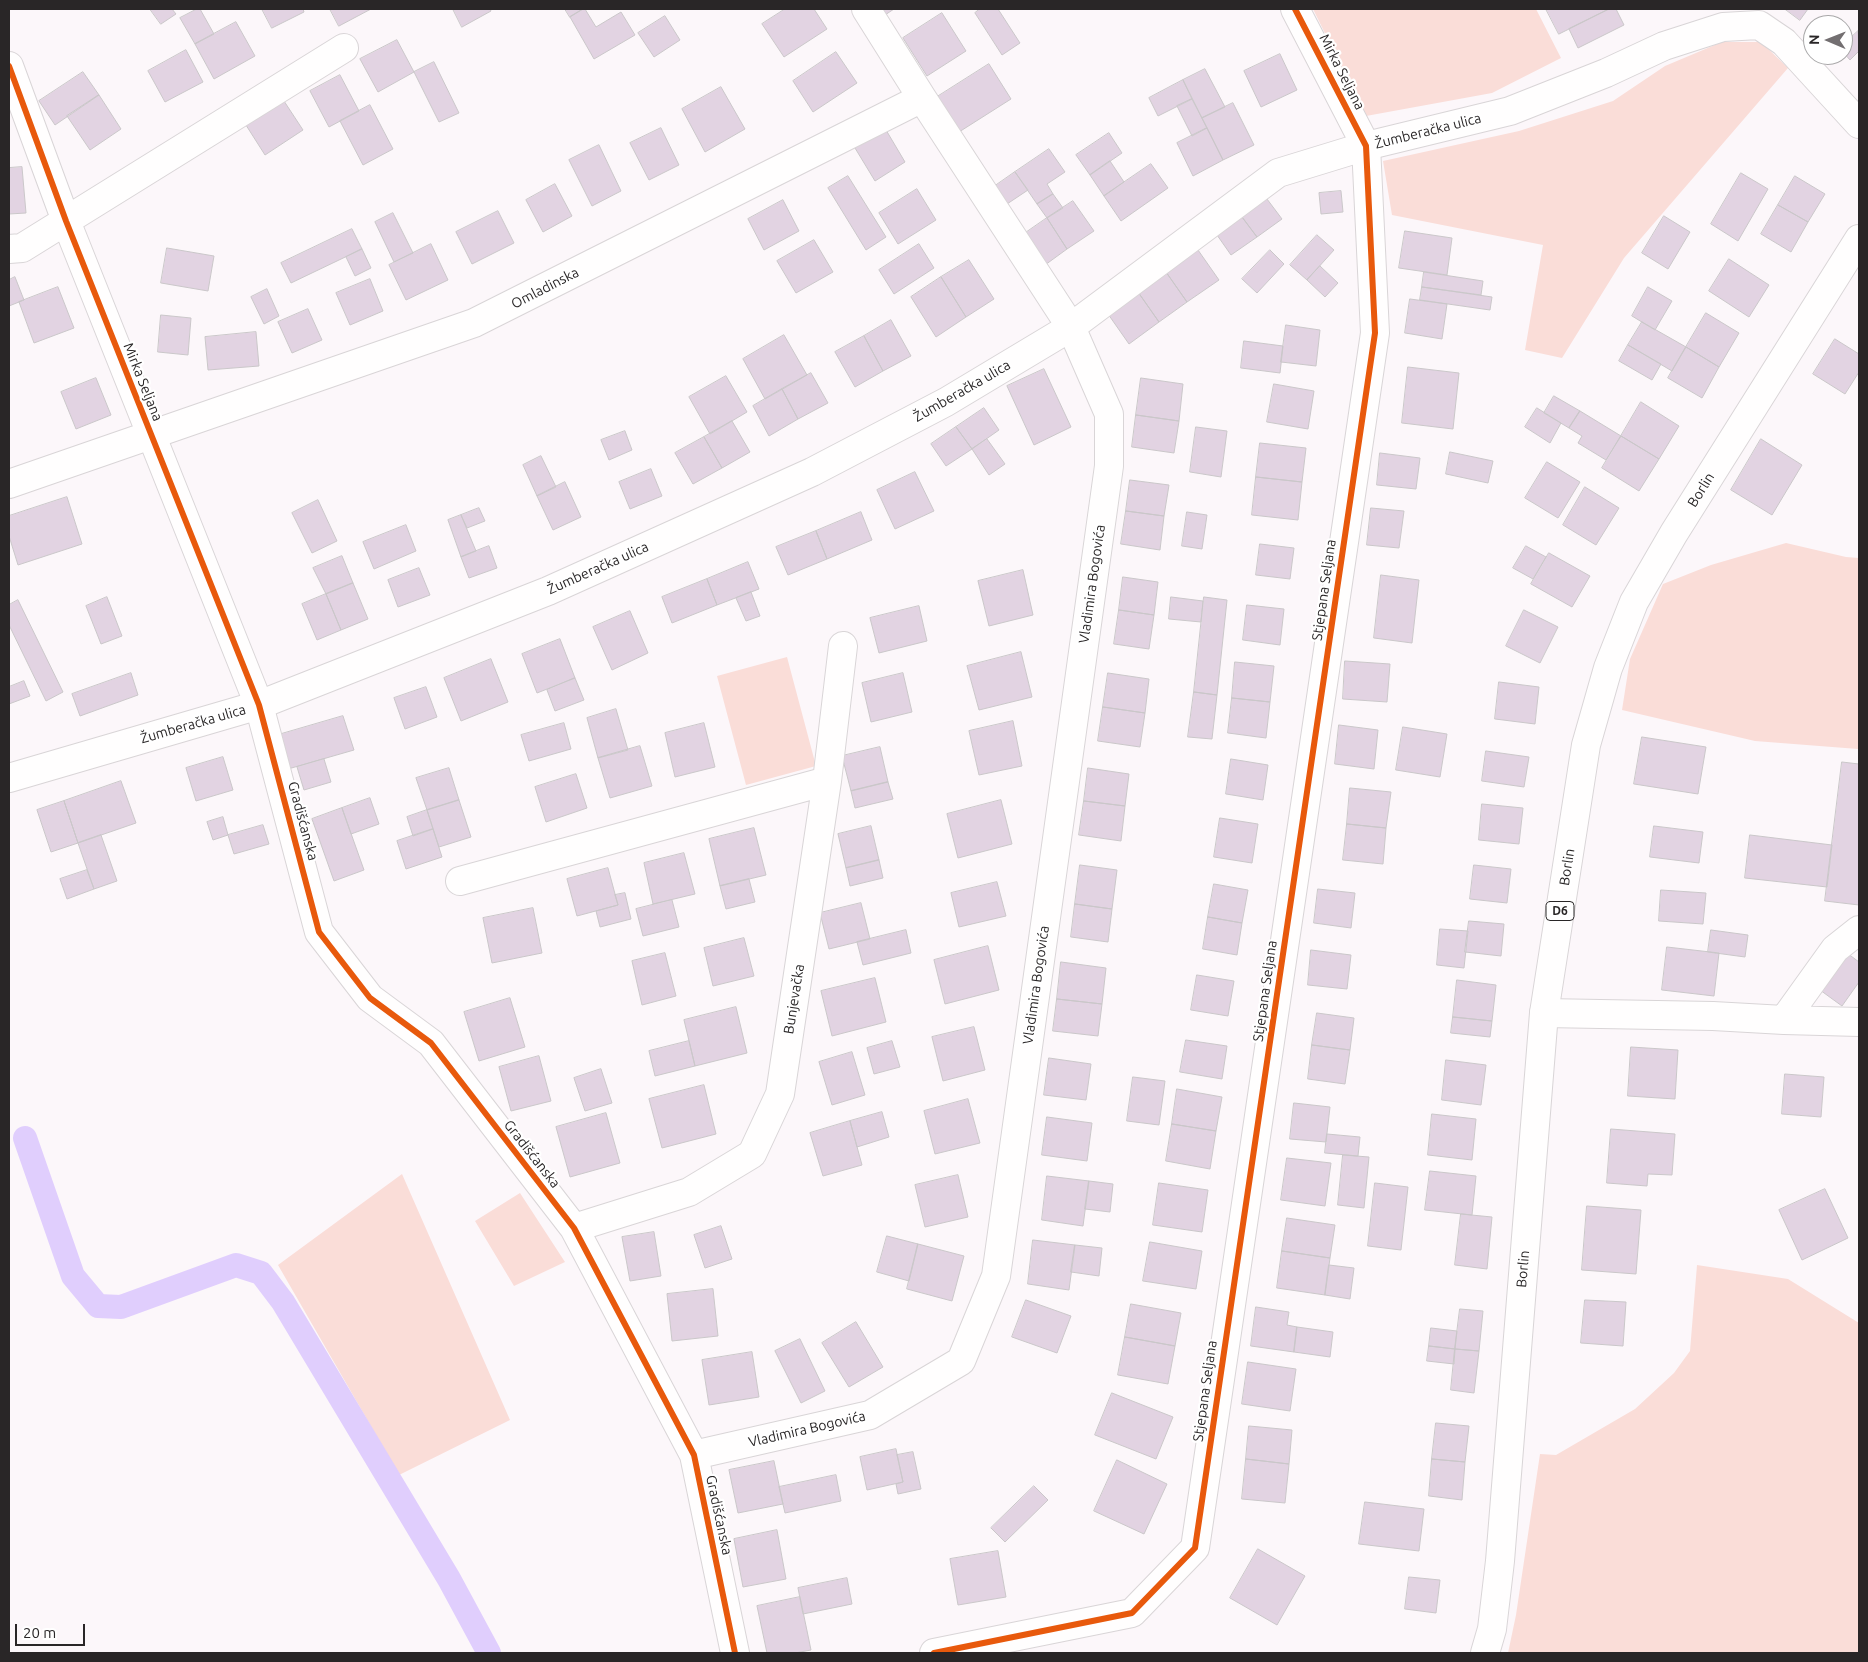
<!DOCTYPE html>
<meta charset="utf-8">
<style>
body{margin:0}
#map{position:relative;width:1868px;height:1662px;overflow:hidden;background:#fcf7fa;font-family:Ubuntu,sans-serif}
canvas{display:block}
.frame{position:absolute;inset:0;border:10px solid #292627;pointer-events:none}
.north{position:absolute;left:1803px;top:15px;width:50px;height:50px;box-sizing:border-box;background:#fff;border:1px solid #a9a8a9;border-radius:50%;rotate:271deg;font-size:14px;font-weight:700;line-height:20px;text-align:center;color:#292627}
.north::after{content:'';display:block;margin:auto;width:18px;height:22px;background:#736f71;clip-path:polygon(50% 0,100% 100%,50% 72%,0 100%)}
.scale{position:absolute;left:15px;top:1624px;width:70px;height:22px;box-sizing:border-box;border:2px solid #292627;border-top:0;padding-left:6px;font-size:15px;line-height:18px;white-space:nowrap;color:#292627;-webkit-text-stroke:4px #fff;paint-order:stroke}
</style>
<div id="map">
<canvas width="1868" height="1662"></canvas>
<div class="frame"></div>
<div class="north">N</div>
<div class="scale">20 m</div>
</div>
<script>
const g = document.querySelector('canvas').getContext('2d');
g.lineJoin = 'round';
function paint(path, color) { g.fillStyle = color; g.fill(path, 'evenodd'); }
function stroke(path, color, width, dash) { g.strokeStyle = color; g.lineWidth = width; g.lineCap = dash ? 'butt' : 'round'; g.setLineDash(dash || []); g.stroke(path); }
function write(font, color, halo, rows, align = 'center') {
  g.font = font + ' Ubuntu,sans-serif'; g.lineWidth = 4.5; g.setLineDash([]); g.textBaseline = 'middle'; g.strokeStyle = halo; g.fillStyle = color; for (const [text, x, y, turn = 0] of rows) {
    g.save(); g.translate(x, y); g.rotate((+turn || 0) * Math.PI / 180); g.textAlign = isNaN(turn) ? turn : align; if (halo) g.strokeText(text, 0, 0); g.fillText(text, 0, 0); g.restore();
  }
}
const green = new Path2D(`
 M1313 9H1536L1561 58 1492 93 1366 116Z
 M1722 42H1761L1788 68 1624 258 1562 358 1525 350 1543 245 1392 215 1383 161 1519 131 1613 101 1665 66Z
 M1786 543 1846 557 1859 558 1858 749 1755 741 1622 710 1630 659 1663 584 1711 565Z
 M787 657 816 766 746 785 717 676Z
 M402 1174 510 1420 399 1475 278 1265Z
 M520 1193 565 1262 514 1286 475 1221Z
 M1697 1265 1788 1279 1859 1323V1653H1508L1516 1615 1540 1454 1556 1455 1635 1409 1674 1373 1690 1351Z`);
const canal = new Path2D(`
 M25 1138 73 1276 98 1306 121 1307 236 1265 261 1273 283 1302 449 1579 489 1653`);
const building = new Path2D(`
 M150 9H172L176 14 161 24Z
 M197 9H200L214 34 195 44 180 18Z
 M262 9H303L304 12 272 28Z
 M330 9H371L339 26Z
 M453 9H490L491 11 462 27Z
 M565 9H583L570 17Z
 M583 9H585L596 27 621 12 635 35 594 59 570 17Z
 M785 9H814L827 29 784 57 762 24Z
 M881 9H894L885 15Z
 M980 9H998L1020 43 1002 55 975 13Z
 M1546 9H1609L1559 34Z
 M1609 9H1616L1624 25 1578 48 1569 29Z
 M1785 9H1808L1800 20Z
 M942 13 966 51 927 76 903 38Z
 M665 16 680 40 654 57 638 33Z
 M236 22 255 56 214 79 195 44Z
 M1858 31 1859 51 1850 60 1843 52V45Z
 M397 40 414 72 378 92 360 59Z
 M186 50 203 82 165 102 148 71Z
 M836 52 857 83 813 112 793 81Z
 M1280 54 1297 90 1261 107 1244 71Z
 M434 62 459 113 439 122 414 72Z
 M989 64 1011 99 959 132 937 97Z
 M1205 69 1225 107 1202 118 1183 80Z
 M83 72 99 95 55 125 39 101Z
 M340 75 359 111 329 127 310 91Z
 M1183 80 1192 99 1158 116 1149 98Z
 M721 87 745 129 705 152 682 109Z
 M99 95 121 129 90 150 67 116Z
 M282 98 303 130 265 155 244 122Z
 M1192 99 1207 128 1192 136 1177 106Z
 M1233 103 1254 145 1223 160 1202 118Z
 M370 105 393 149 363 165 340 121Z
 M661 128 679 165 649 180 630 143Z
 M1207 128 1223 160 1193 176 1177 143Z
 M886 130 905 162 875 181 855 148Z
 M1109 133 1122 153 1090 175 1076 155Z
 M599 145 621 191 592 206 569 160Z
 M1049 149 1065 172 1047 184 1053 194 1037 204 1015 172Z
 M1110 161 1124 182 1104 196 1090 175Z
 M1151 164 1168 188 1121 221 1104 196Z
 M22 167 26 213 9 214V168Z
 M1015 172 1028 190 1007 204 995 186Z
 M1741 173 1768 189 1738 241 1711 224Z
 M848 176 886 237 866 250 828 188Z
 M1795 176 1825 194 1808 222 1778 205Z
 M555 184 572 216 543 232 526 200Z
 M917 189 936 220 898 244 879 213Z
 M1341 191 1343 212 1321 214 1319 193Z
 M1053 194 1063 208 1047 218 1037 204Z
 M1267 199 1282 219 1257 237 1242 217Z
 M783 200 799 231 764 250 748 219Z
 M1073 201 1094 231 1067 249 1047 218Z
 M1778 205 1808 222 1791 252 1761 234Z
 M498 211 514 243 472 264 456 232Z
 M393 213 413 253 394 262 375 222Z
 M1664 216 1690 232 1668 269 1642 253Z
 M1242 217 1257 237 1231 255 1217 235Z
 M1047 218 1067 249 1045 265 1024 234Z
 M352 229 362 249 291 283 281 263Z
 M1405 231 1452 238 1447 275 1399 268Z
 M1317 235 1334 250 1307 280 1290 265Z
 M814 240 833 272 796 293 777 261Z
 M431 244 448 280 406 300 389 265Z
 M919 244 934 268 894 294 879 270Z
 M167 248 214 256 208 291 161 283Z
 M362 249 371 268 355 276 346 257Z
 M1198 250 1219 280 1187 302 1166 272Z
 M1270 250 1284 264 1257 293 1242 279Z
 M1729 259 1769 285 1749 317 1709 291Z
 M969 260 994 299 966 317 941 277Z
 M1320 266 1338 283 1325 297 1307 280Z
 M1166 272 1187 302 1159 322 1138 292Z
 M1424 272 1483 281 1481 295 1422 287Z
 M15 277 24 300 9 306V280Z
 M941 277 966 317 936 337 911 297Z
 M370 279 383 311 350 325 336 293Z
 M58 287 74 328 34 343 19 302Z
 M1422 287 1492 297 1490 310 1420 300Z
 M1648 287 1672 301 1655 330 1632 316Z
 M267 289 279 316 264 324 251 297Z
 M1138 292 1159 322 1129 344 1108 314Z
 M1410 299 1447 304 1442 339 1405 333Z
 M308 309 322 340 292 353 278 322Z
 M1706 313 1739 333 1719 367 1686 347Z
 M161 315 191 318 188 355 158 352Z
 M891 320 911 356 883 371 864 336Z
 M1642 322 1686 347 1672 371 1628 345Z
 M1286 325 1320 330 1316 366 1281 362Z
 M256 332 259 366 208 370 205 337Z
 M784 335 807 375 765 399 743 359Z
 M864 336 883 371 855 387 835 352Z
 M1835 339 1859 354V372L1845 394 1813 374Z
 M1244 341 1283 346 1280 373 1241 368Z
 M1628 345 1661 364 1652 380 1619 361Z
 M1686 347 1719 367 1702 398 1668 378Z
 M1408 367 1459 373 1453 429 1402 423Z
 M1044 369 1071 427 1034 445 1007 386Z
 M811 373 828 403 798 419 782 389Z
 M726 376 747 412 710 434 689 397Z
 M96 378 111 415 76 429 61 392Z
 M1141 378 1183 384 1179 421 1136 415Z
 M1274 384 1314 391 1308 429 1267 422Z
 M782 389 798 419 769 436 753 406Z
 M1554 396 1580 411 1569 428 1544 413Z
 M1641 402 1679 426 1659 459 1621 436Z
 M984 408 999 430 972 449 956 427Z
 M1537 408 1561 423 1550 443 1525 427Z
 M1580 411 1621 436 1606 460 1578 443 1582 436 1569 428Z
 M1136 415 1179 421 1174 453 1132 447Z
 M732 421 750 452 722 468 704 437Z
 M956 427 972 449 946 466 931 444Z
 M1196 427 1227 431 1221 477 1190 472Z
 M625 431 632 450 609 460 601 440Z
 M1621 436 1659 459 1639 491 1602 468Z
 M704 437 722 468 693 484 675 453Z
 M987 439 1005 464 989 475 972 449Z
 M1761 439 1802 465 1772 515 1731 490Z
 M1260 443 1306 448 1302 482 1256 477Z
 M1450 452 1493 461 1488 483 1446 474Z
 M1380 453 1420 458 1416 489 1377 485Z
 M541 456 556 487 537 496 523 465Z
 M1547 462 1580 482 1558 518 1525 498Z
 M651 469 662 496 630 509 619 482Z
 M915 472 934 511 895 529 877 490Z
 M1256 477 1302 482 1298 520 1252 515Z
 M1130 480 1169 485 1164 516 1126 511Z
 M565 482 581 517 553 530 537 496Z
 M1585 487 1619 508 1596 545 1563 525Z
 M67 497 82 544 18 565 9 536V516Z
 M318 500 337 541 312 553 292 513Z
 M479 508 485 521 467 528 461 515Z
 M1371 508 1404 511 1399 548 1367 545Z
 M1126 511 1164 516 1160 550 1121 544Z
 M861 512 872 540 827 559 816 531Z
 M1187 512 1207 515 1202 549 1182 546Z
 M461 515 476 551 461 557 448 520Z
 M406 525 416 551 374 569 363 542Z
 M816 531 827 559 788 575 776 547Z
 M1260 544 1294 548 1290 579 1256 575Z
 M489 546 497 568 469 578 461 557Z
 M1526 546 1546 557 1533 579 1513 568Z
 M1549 553 1590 576 1572 607 1531 584Z
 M342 556 353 583 326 594 313 568Z
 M748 562 759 589 717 605 707 579Z
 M419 568 430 595 398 607 388 580Z
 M1023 570 1033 615 989 626 978 581Z
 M1381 575 1419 580 1412 643 1374 638Z
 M1123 577 1158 582 1154 615 1119 610Z
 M707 579 717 605 672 623 662 597Z
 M353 583 368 619 341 630 326 594Z
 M751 592 760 616 746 621 736 598Z
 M326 594 341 630 317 640 302 604Z
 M107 597 122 636 101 644 86 606Z
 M1171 597 1203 601 1201 622 1169 619Z
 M1204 597 1227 600 1217 695 1194 692Z
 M18 600 63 692 46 701 9 625V605Z
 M1247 605 1284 609 1280 645 1243 640Z
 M919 606 927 641 879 653 870 618Z
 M1119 610 1154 615 1149 649 1114 644Z
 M1524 610 1558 627 1540 663 1506 646Z
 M630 611 648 653 612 670 593 627Z
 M560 639 575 678 537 693 522 654Z
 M1021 652 1032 697 979 710 967 666Z
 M491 659 508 702 461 721 444 678Z
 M1345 661 1390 664 1387 702 1343 699Z
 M1235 662 1274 666 1270 702 1232 698Z
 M131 673 138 695 80 716 72 694Z
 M903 673 912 712 871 722 862 683Z
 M1108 673 1149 679 1145 713 1103 707Z
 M575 678 584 700 555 711 547 690Z
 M24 681 30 696 9 704V687Z
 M1499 682 1539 687 1535 724 1495 719Z
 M426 687 437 717 405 729 394 698Z
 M1194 692 1217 695 1212 739 1188 737Z
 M1232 698 1270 702 1266 738 1228 733Z
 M1103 707 1145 713 1140 747 1098 741Z
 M616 709 628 750 598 758 587 718Z
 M343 716 354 750 288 769 278 735Z
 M1013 721 1022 766 979 775 969 731Z
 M564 723 571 749 529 761 521 735Z
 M704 723 715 767 675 777 665 733Z
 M1339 725 1378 730 1374 769 1335 764Z
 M1403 727 1447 734 1440 777 1396 770Z
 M1642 737 1706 747 1698 794 1634 784Z
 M640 746 652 786 610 798 598 758Z
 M880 747 888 782 851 791 842 756Z
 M1486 751 1529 757 1524 787 1482 781Z
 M223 757 233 790 196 801 186 768Z
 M324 759 331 782 304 790 297 767Z
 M1231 759 1268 765 1263 800 1226 794Z
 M1842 762 1859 764V905L1825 901Z
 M449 768 459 800 427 810 416 778Z
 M1088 768 1129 774 1125 806 1084 801Z
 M576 774 587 808 546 822 535 787Z
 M121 781 136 823 78 843 64 801Z
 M888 782 893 799 855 808 851 791Z
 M1350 788 1391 792 1386 828 1347 824Z
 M370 798 379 824 351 834 342 808Z
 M459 800 471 837 439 847 427 810Z
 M1001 800 1012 844 958 858 947 814Z
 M64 801 78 843 51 852 37 810Z
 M1084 801 1125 806 1121 841 1079 835Z
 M1482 804 1523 808 1519 844 1479 840Z
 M342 808 364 870 334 881 312 819Z
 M427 810 433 829 413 836 407 817Z
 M223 817 228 835 213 840 207 822Z
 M1220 818 1258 824 1252 863 1214 857Z
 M1347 824 1386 828 1383 864 1343 860Z
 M263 825 269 844 234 854 228 835Z
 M871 826 879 860 846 868 838 834Z
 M1654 826 1703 832 1699 863 1650 857Z
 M754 828 766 875 720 886 709 839Z
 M433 829 442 857 406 869 397 841Z
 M101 835 117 881 94 889 78 843Z
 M1750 835 1832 845 1827 887 1745 878Z
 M684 853 695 894 653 904 644 863Z
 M879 860 883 878 850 886 846 868Z
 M1080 865 1117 870 1112 909 1075 904Z
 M1474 865 1511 869 1507 903 1470 899Z
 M608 868 618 905 577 916 567 879Z
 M87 870 94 889 67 899 60 879Z
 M749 879 755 902 726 909 720 886Z
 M997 882 1006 916 959 927 951 893Z
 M1214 884 1248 890 1242 923 1208 917Z
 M1318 889 1355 893 1351 928 1314 923Z
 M1661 890 1706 893 1703 924 1659 921Z
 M625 893 631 919 600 927 596 911 618 905 615 895Z
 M672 900 679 927 643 936 636 909Z
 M861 903 870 939 829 949 820 913Z
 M1075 904 1112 909 1108 942 1071 937Z
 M533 908 542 953 492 963 483 918Z
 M1208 917 1242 923 1237 955 1203 949Z
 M1469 921 1504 924 1501 956 1465 952Z
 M1440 929 1468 931 1464 968 1437 965Z
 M906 930 911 953 863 965 857 942Z
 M1711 930 1748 935 1745 957 1708 952Z
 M744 938 754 976 713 986 704 948Z
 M988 946 999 990 945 1004 934 960Z
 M1667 947 1719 953 1714 996 1662 990Z
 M1311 950 1351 955 1347 989 1308 985Z
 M665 953 676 996 642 1005 632 961Z
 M1847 953 1859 962V982L1842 1006 1820 990Z
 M1061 962 1106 968 1102 1004 1057 999Z
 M1197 975 1234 981 1228 1016 1191 1010Z
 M875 978 886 1022 832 1036 821 991Z
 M1457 980 1496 985 1492 1021 1453 1017Z
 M510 998 525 1047 479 1061 464 1012Z
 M1057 999 1102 1004 1098 1036 1053 1031Z
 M736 1007 747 1053 695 1066 684 1020Z
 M1317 1013 1354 1018 1350 1050 1312 1045Z
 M1453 1017 1492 1021 1490 1037 1451 1033Z
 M974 1027 985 1070 943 1081 932 1037Z
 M1186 1040 1227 1046 1222 1079 1180 1072Z
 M689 1041 695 1066 655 1076 649 1051Z
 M892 1041 900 1067 874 1074 867 1048Z
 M1312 1045 1350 1050 1345 1084 1308 1079Z
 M1631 1047 1678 1050 1675 1099 1628 1096Z
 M852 1052 865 1095 832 1105 819 1062Z
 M539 1056 551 1101 511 1111 499 1067Z
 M1049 1058 1091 1064 1086 1100 1044 1095Z
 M1446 1060 1486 1065 1481 1105 1442 1100Z
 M601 1069 612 1103 585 1111 574 1078Z
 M1785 1074 1824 1077 1821 1117 1782 1114Z
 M1133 1077 1165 1081 1159 1125 1127 1121Z
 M704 1085 716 1134 662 1148 649 1099Z
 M1177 1089 1222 1097 1216 1131 1172 1124Z
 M968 1099 980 1143 935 1154 924 1111Z
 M1294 1103 1330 1107 1326 1142 1290 1139Z
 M882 1112 889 1137 857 1147 850 1121Z
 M606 1113 620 1163 570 1177 556 1127Z
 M1432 1114 1476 1119 1472 1160 1428 1155Z
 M1047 1117 1092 1123 1087 1161 1042 1155Z
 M850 1121 862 1165 823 1176 810 1133Z
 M1172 1124 1216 1131 1210 1169 1166 1161Z
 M1611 1129 1675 1134 1672 1175 1648 1174 1647 1186 1607 1183Z
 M1327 1134 1360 1137 1358 1156 1325 1153Z
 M1343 1155 1369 1157 1364 1208 1338 1205Z
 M1287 1158 1331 1163 1325 1206 1281 1200Z
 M1430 1171 1476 1176 1472 1215 1425 1210Z
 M958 1175 968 1217 925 1227 915 1185Z
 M1047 1176 1089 1181 1083 1226 1042 1220Z
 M1089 1181 1113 1184 1110 1212 1085 1209Z
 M1159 1183 1208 1190 1202 1232 1153 1225Z
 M1375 1183 1408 1187 1401 1250 1368 1246Z
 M1825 1189 1848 1238 1802 1260 1779 1210Z
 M1587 1206 1641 1210 1636 1274 1582 1270Z
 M1461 1214 1492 1217 1487 1269 1455 1265Z
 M1287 1218 1335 1225 1330 1258 1282 1251Z
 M721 1226 732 1259 705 1268 694 1235Z
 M654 1232 661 1276 630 1281 622 1237Z
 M887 1236 918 1244 909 1281 877 1272Z
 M1033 1240 1075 1245 1069 1290 1028 1284Z
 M1150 1242 1202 1251 1196 1289 1143 1281Z
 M918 1244 964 1256 952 1301 907 1289Z
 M1075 1245 1102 1248 1099 1276 1071 1272Z
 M1282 1251 1330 1258 1325 1295 1277 1288Z
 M1329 1265 1354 1268 1350 1299 1325 1295Z
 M713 1289 718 1336 672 1341 667 1294Z
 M1026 1300 1071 1316 1057 1353 1012 1337Z
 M1585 1300 1626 1302 1623 1346 1581 1343Z
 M1131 1304 1181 1313 1175 1346 1125 1337Z
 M1256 1307 1289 1312 1287 1325 1297 1327 1294 1352 1251 1346Z
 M1460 1309 1483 1311 1479 1351 1455 1349Z
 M856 1322 883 1367 849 1387 822 1343Z
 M1297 1327 1333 1332 1330 1357 1294 1352Z
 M1431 1328 1457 1331 1455 1349 1429 1346Z
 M1125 1337 1175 1346 1168 1384 1118 1375Z
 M800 1339 825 1391 801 1403 775 1351Z
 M1429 1346 1455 1349 1454 1364 1427 1361Z
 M1455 1349 1479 1351 1474 1393 1451 1390Z
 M752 1352 759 1397 709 1405 702 1360Z
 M1248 1362 1296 1369 1290 1411 1242 1404Z
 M1112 1393 1173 1417 1156 1459 1095 1435Z
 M1436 1423 1469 1426 1465 1462 1432 1459Z
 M1249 1426 1292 1430 1289 1464 1246 1459Z
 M896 1449 903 1482 867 1490 860 1457Z
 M913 1452 921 1489 898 1494 896 1484 903 1482 897 1455Z
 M1246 1459 1289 1464 1285 1503 1242 1499Z
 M1432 1459 1465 1462 1462 1500 1429 1496Z
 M1117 1460 1167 1484 1144 1534 1094 1511Z
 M774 1461 783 1504 738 1513 729 1470Z
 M836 1475 841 1501 785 1513 779 1487Z
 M1034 1486 1048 1500 1005 1542 991 1528Z
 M1365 1502 1424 1509 1419 1551 1359 1544Z
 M777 1530 786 1579 743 1587 734 1539Z
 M1258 1549 1305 1576 1277 1625 1230 1598Z
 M998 1551 1006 1597 958 1605 950 1559Z
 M1409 1577 1440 1580 1436 1613 1405 1609Z
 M847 1578 852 1604 803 1614 798 1588Z
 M800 1597 811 1650 795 1653H767L757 1606Z`);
const minor = new Path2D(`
 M9 66 66 221 259 705 319 932 370 998 431 1043 574 1228 694 1455 735 1653
 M9 249 22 248 344 48
 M9 484 474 323 922 98
 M460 881 827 781
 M1544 1013 1713 1016 1784 1020 1835 949 1859 930
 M1784 1020 1859 1022
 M574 1228 689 1192 752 1154 780 1094 827 781 843 646
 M694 1455 870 1415 961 1361 996 1276 1109 466V414L1071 327 922 98 866 9
 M934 1653 1132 1613 1195 1548 1375 333 1366 146 1295 9`);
const major = new Path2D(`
 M9 778 259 705 548 591 812 472 946 402 1071 327 1278 173 1366 146 1510 111 1606 73 1664 46 1723 27 1759 25 1784 42 1859 124
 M1485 1653 1492 1629 1500 1561 1544 1013 1586 745 1608 668 1634 602 1674 533 1859 239`);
const cycleway = new Path2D(`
 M9 66 66 221 259 705 319 932 370 998 431 1043 574 1228 694 1455 735 1653
 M934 1653 1132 1613 1195 1548 1375 333 1366 146 1295 9`);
const shields = [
 [1560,911,28]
];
const shieldNames = [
 ["D6",1560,911]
];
const streetNames = [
 ["Mirka Seljana",1342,72,63],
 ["Žumberačka ulica",1428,131,-14],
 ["Omladinska",545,288,-27],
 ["Mirka Seljana",143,382,68],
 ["Žumberačka ulica",962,391,-30],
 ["Borlin",1701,490,-58],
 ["Žumberačka ulica",598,568,-24],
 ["Vladimira Bogovića",1092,584,-82],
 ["Stjepana Seljana",1324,590,-82],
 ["Žumberačka ulica",193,724,-16],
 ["Gradišćanska",303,821,75],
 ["Borlin",1567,867,-81],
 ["Vladimira Bogovića",1036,985,-82],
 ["Stjepana Seljana",1265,991,-82],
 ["Bunjevačka",794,999,-81],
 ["Gradišćanska",532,1154,52],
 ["Borlin",1523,1269,-85],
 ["Stjepana Seljana",1205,1391,-82],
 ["Vladimira Bogovića",807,1429,-13],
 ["Gradišćanska",719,1515,78]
];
paint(green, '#faddd8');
stroke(canal, '#e0cefd', 24);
paint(building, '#e2d3e2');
stroke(building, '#cac7c9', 1);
stroke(minor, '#d9d5d7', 30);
stroke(major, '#d9d5d7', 30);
stroke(minor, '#fffefe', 28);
stroke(major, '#fffefe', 28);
stroke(cycleway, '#e8590c', 6);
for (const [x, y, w] of shields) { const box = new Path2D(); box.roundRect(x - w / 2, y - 9.5, w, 19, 4); g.fillStyle = '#fff'; g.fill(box); stroke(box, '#292627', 1); }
write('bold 12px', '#292627', null, shieldNames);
write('14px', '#292627', '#fff', streetNames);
</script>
